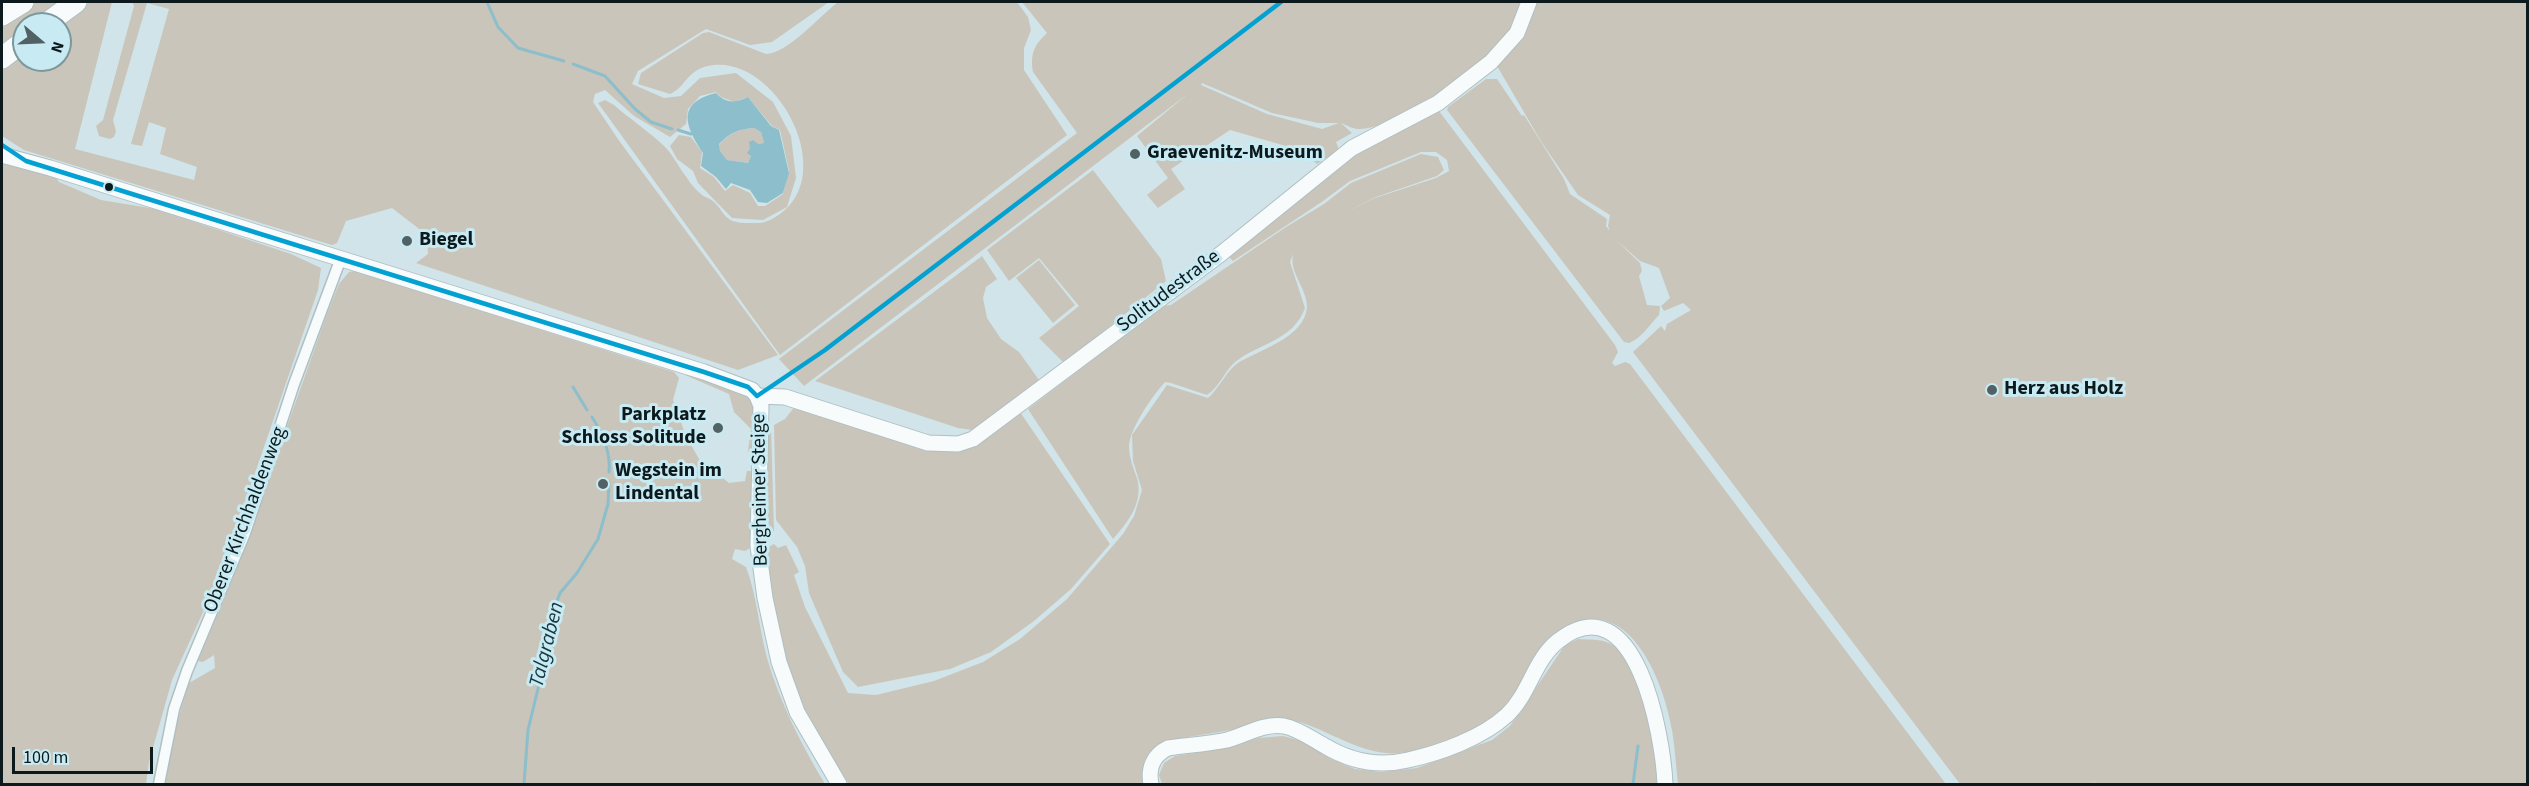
<!DOCTYPE html>
<meta charset="utf-8">
<style>
body{margin:0}
#map{position:relative;width:2529px;height:786px;overflow:hidden;background:#d1e4e9;font-family:"Source Sans 3",sans-serif}
canvas{display:block}
.frame{position:absolute;inset:0;border:3px solid #0d1a1d;pointer-events:none}
.north{position:absolute;left:12px;top:12px;width:60px;height:60px;box-sizing:border-box;background:#c7eaf3;border:2px solid #7d979d;border-radius:50%;rotate:109deg;font-size:16px;font-weight:700;line-height:24px;text-align:center;color:#0d1a1d}
.north::after{content:'';display:block;margin:auto;width:21px;height:27px;background:#526164;clip-path:polygon(50% 0,100% 100%,50% 72%,0 100%)}
.scale{position:absolute;left:12px;top:747px;width:141px;height:27px;box-sizing:border-box;border:3px solid #0d1a1d;border-top:0;padding-left:8px;font-size:18px;line-height:21px;white-space:nowrap;color:#0d1a1d;-webkit-text-stroke:4px #c7eaf3;paint-order:stroke}
</style>
<div id="map">
<canvas width="2529" height="786"></canvas>
<div class="frame"></div>
<div class="north">N</div>
<div class="scale">100 m</div>
</div>
<script>
const g = document.querySelector('canvas').getContext('2d');
g.lineJoin = 'round';
function paint(path, color) { g.fillStyle = color; g.fill(path, 'evenodd'); }
function stroke(path, color, width, dash) { g.strokeStyle = color; g.lineWidth = width; g.lineCap = dash ? 'butt' : 'round'; g.setLineDash(dash || []); g.stroke(path); }
function write(font, color, halo, rows, align = 'center') {
  g.font = font + ' "Source Sans 3",sans-serif'; g.lineWidth = 6; g.setLineDash([]); g.textBaseline = 'middle'; g.strokeStyle = halo; g.fillStyle = color; for (const [text, x, y, turn = 0] of rows) {
    g.save(); g.translate(x, y); g.rotate((+turn || 0) * Math.PI / 180); g.textAlign = isNaN(turn) ? turn : align; if (halo) g.strokeText(text, 0, 0); g.fillText(text, 0, 0); g.restore();
  }
}
const green = new Path2D(`
 M34 2H66L36 24H24V33L2 50V23Z
 M86 2H112L75 149 194 180 197 167 160 154 166 128 149 122 142 146 131 144 169 9 147 3 113 120 116 131 114 137 110 139 99 136 96 126 103 120 134 6 132 2H829L772 42 750 45 706 29 638 71 632 84 664 98 681 96 700 78 736 73 773 102 791 136 796 178 787 207 763 220 732 218 698 183 693 171 677 159 670 146 679 135 691 137 702 152 700 168 714 177 725 191 733 185 750 193 758 206H765L783 194 789 171 780 130 772 126 748 97 734 102 721 97 716 92 700 96 688 109 686 124 670 137 634 116 605 90 595 94 593 102 620 142 778 355 738 370 416 263 428 254 427 235 392 208 346 221 337 243 332 245 24 150 2 136V67L24 49V60H60V24Z
 M838 2H1017L1028 17 1031 30 1024 48V70L1067 135 780 355 598 103 605 100 614 105C630 119 648 131 663 145 673 154 679 168 687 178 691 184 697 191 702 195 706 198 710 198 714 202 719 206 723 215 729 219 736 224 751 223 760 223 768 222 774 218 780 214 838 173 778 59 714 65 686 68 687 87 670 94L638 84 641 73 703 33 709 32 766 54C787 54 821 15 838 2Z
 M1022 2H1524C1521 10 1519 20 1515 28 1498 59 1394 131 1358 129 1353 129 1346 125 1341 123L1352 133 1336 142 1339 150 1317 164 1300 150 1230 130 1171 169 1185 189 1158 208 1147 195 1168 178 1137 136 1189 93 804 386 779 359 1077 133 1033 72C1030 54 1034 45 1047 33ZM1202 83 1272 113 1318 123H1339L1322 129 1267 114 1201 85Z
 M1536 2H2527V784H2096L2093 781 2095 784H1960L1633 352 1661 326 1665 331 1667 324 1691 310 1683 303 1664 311 1661 306 1670 298 1659 268 1640 261 1616 240 1640 263 1642 271 1639 276 1647 305 1660 306 1659 315C1649 325 1642 338 1629 343L1624 342 1447 110 1448 107 1486 79H1497L1522 116 1524 115 1564 179 1570 194 1607 219 1606 226 1610 231 1608 226 1610 215 1578 195 1542 143 1497 66C1514 47 1531 27 1536 2Z
 M1439 111 1615 345 1618 352 1612 363 1615 366 1625 362 1630 364 1946 784H1678C1676 767 1675 748 1672 730 1663 677 1625 585 1557 632 1531 650 1527 685 1507 707 1485 730 1417 757 1386 753 1350 750 1315 721 1283 719 1262 718 1245 727 1225 731 1210 734 1175 738 1163 743 1159 745 1151 750 1148 754 1142 762 1142 775 1144 784H849C830 754 808 722 795 688 778 644 770 594 767 548L774 544 778 548 786 545 799 572 794 575 805 607 848 693 876 695 934 681 983 662 1020 639 1067 599 1123 534 1134 516 1142 490 1133 461 1132 435 1167 385 1208 398C1219 389 1226 371 1238 363 1258 350 1305 338 1307 307 1307 288 1289 273 1293 254L1290 262 1305 308C1293 341 1259 343 1235 362 1224 372 1220 386 1207 395L1171 383 1165 382C1153 395 1130 428 1129 446 1129 457 1133 467 1137 478 1144 502 1128 522 1113 539L1028 409 1163 306 1171 305 1286 227 1324 204 1351 183 1421 154 1438 157 1444 170 1437 176 1376 197 1342 214 1375 198 1436 178 1449 171 1447 160 1436 152H1421L1350 181 1323 201 1233 261 1227 255 1336 169 1377 141Z
 M754 128 761 132 764 143 758 144 750 149 751 156 748 163 727 160 720 151 719 145C730 133 738 129 754 128Z
 M2 159 55 176 59 182 101 200 156 209 291 254 321 268 318 290 220 575 172 680 149 762 146 784H2Z
 M1093 170 1161 259 1166 281 1064 363 1039 338 1079 306 1039 258 1009 281 987 250Z
 M982 256 997 279 986 287 983 298 987 318 1001 339 1019 352 1039 380 972 430 958 428 815 381Z
 M1039 260 1075 305 1053 323 1016 278Z
 M355 271 674 372 679 378 673 400 686 436 699 459 729 483 745 481 747 471H752V547L745 551 735 549 732 559 746 567C757 596 759 628 767 658 780 703 801 744 825 784H165L175 729 189 683 215 668 214 655 203 662 198 661 236 570 327 314 339 284 349 272Z
 M684 371 749 397 755 408 754 454 750 455 748 451 751 429 734 412 729 394 685 375Z
 M796 405 937 451 956 452 975 444 1020 412 1110 544 1071 589 1034 621 991 652 950 669 858 687 843 672 809 593 805 566 797 547 776 520 774 425 785 419Z
 M771 425 774 531 767 542 763 543 765 427Z
 M1578 639C1589 640 1604 638 1614 646 1635 663 1650 717 1654 743 1656 757 1656 771 1657 784H1162L1159 775 1164 763 1175 756 1220 749 1258 738 1283 736 1302 741 1331 759 1355 769 1381 772 1417 768 1492 740 1510 726 1565 645Z`);
const water = new Path2D(`
 M716 93C726 104 736 103 748 97L771 126 779 130 789 173 783 193 767 203 758 202 750 190 731 183 726 189 716 177 701 166 703 153C685 126 676 103 716 93ZM754 128 761 132 764 143 758 144 753 140 749 142 750 149 747 153 751 156 748 163 727 160 720 151 719 144C730 133 738 129 754 128Z`);
const stream = new Path2D(`
 M487 2 498 27 518 48 564 61
 M573 64 605 76 635 109 651 122 672 129
 M678 130 691 134
 M573 387 587 410
 M592 417C603 434 611 452 609 472
 M524 784 528 730 543 668 546 648 555 623V607L560 593 577 573 598 539 608 504 609 482
 M1633 784 1638 746`);
const street = new Path2D(`
 M159 784 174 709 187 671 245 533 294 384 341 258`);
const secondary = new Path2D(`
 M2 155 50 168 704 372 752 390 757 396 761 406 758 546 765 598 779 662 797 712 839 784
 M757 396 785 397 928 443 958 444 973 439 1222 253 1352 148 1438 103 1491 62 1517 33 1529 2
 M1151 784C1148 769 1153 755 1168 748 1188 745 1208 744 1227 740 1246 735 1263 723 1284 726 1299 729 1312 739 1325 746 1350 761 1379 767 1408 760 1440 753 1482 738 1507 715 1529 695 1534 660 1558 641 1636 580 1663 736 1665 784`);
const highway = new Path2D(`
 M2 15 23 2
 M46 24 76 2
 M2 58 24 41`);
const bus1 = new Path2D(`
 M2 145 26 161 704 372 748 387 757 396
 M757 396 825 350 1281 2`);
const markers = [
 [1135,154,6,"#526164"],
 [109,187,5,"#0d1a1d"],
 [407,241,6,"#526164"],
 [1992,390,6,"#526164"],
 [718,428,6,"#526164"],
 [603,484,6,"#526164"]
];
const poiNames = [
 ["Graevenitz-Museum",1147,154],
 ["Biegel",419,241],
 ["Herz aus Holz",2004,390],
 ["Parkplatz",706,416,"right"],
 ["Schloss Solitude",706,439,"right"],
 ["Wegstein im",615,472],
 ["Lindental",615,495]
];
const streetNames = [
 ["Solitudestraße",1169,292,-37],
 ["Bergheimer Steige",761,490,-91],
 ["Oberer Kirchhaldenweg",246,520,-69]
];
const waterNames = [
 ["Talgraben",548,645,-76]
];
paint(green, '#cac5ba');
paint(water, '#8cbecb');
stroke(stream, '#8cbecb', 3);
stroke(street, '#afbfc2', 13);
stroke(secondary, '#afbfc2', 17);
stroke(highway, '#afbfc2', 23);
stroke(street, '#f8fbfc', 10);
stroke(secondary, '#f8fbfc', 15);
stroke(highway, '#f8fbfc', 21);
stroke(bus1, '#02a1d2', 4.5);
for (const [x, y, r, color] of markers) { const dot = new Path2D(); dot.arc(x, y, r, 0, 2 * Math.PI); g.fillStyle = color; g.fill(dot); stroke(dot, '#c7eaf3', 2); }
write('bold 20px', '#0d1a1d', '#c7eaf3', poiNames, 'left');
write('20px', '#0d1a1d', '#c7eaf3', streetNames);
write('italic 21px', '#17373e', '#c7eaf3', waterNames);
</script>
